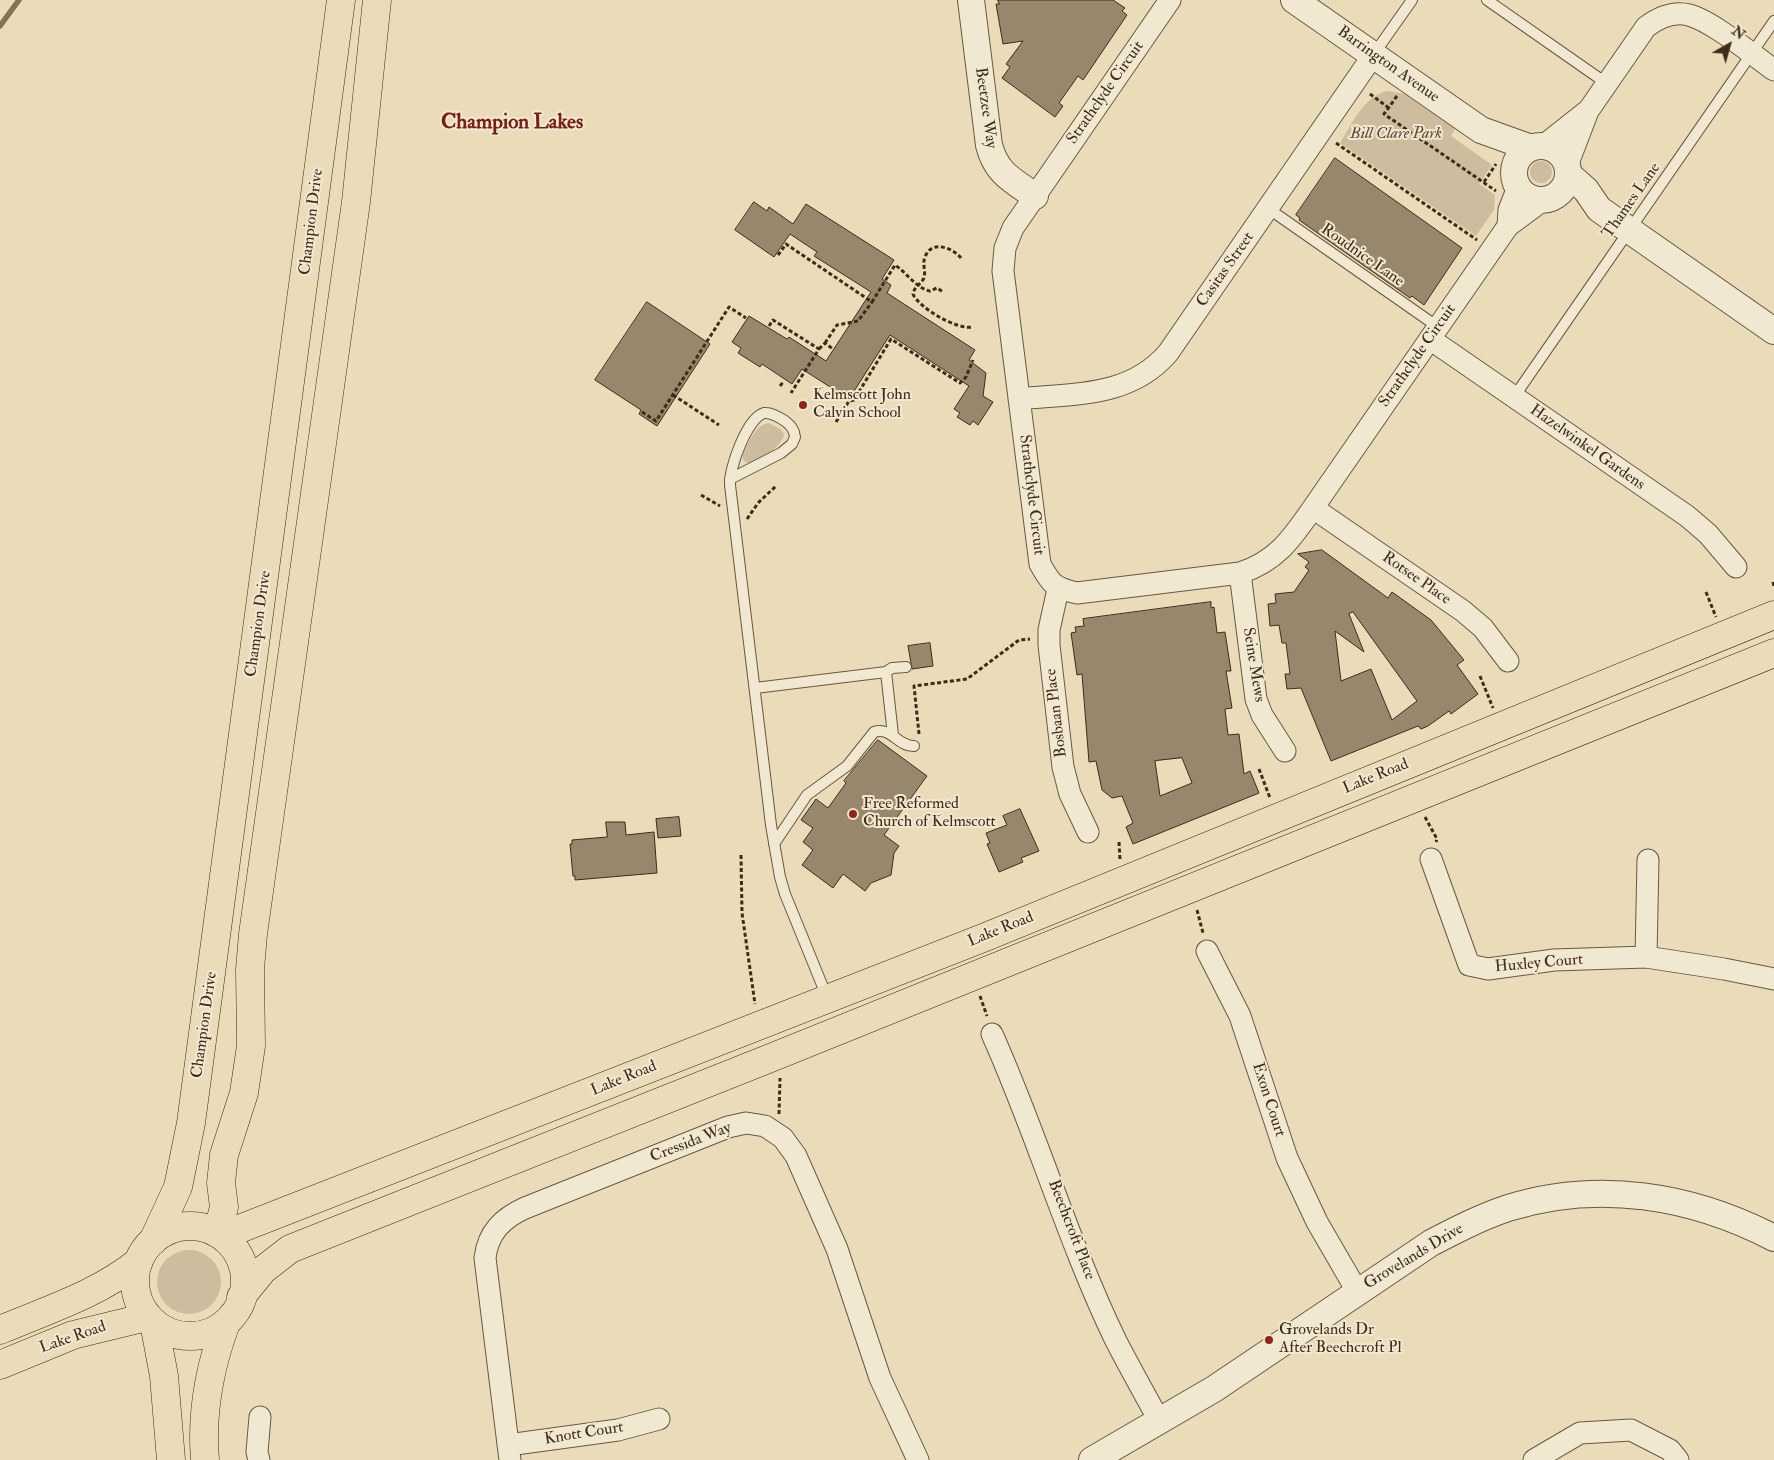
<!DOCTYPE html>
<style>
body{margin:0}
#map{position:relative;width:1774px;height:1460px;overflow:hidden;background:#eadbb9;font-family:"IM FELL Double Pica",serif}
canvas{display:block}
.north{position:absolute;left:1704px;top:20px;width:50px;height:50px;-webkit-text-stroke:4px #f1e8d2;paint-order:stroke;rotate:38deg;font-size:14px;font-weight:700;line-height:20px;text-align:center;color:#3e2c19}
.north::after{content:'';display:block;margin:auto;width:18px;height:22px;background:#3e2c19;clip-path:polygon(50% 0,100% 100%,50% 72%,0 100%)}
</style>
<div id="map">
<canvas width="1774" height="1460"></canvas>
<div class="north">N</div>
</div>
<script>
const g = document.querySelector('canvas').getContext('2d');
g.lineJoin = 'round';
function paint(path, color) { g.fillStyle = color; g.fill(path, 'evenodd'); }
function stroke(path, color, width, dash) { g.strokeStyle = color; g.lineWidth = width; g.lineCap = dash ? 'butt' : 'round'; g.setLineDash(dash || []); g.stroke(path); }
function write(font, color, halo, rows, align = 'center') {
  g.font = font + ' "IM FELL Double Pica",serif'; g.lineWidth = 4; g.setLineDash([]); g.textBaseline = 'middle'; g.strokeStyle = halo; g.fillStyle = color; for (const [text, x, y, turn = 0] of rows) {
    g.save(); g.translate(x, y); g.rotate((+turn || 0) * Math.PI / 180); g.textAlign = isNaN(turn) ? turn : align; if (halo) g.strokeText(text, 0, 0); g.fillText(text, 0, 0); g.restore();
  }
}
const green = new Path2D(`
 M1387 91 1404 94 1455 129 1451 136 1492 165 1479 184 1495 195 1494 210 1476 236 1340 143C1352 124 1364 96 1387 91Z
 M1530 172a11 11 0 1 1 22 0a11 11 0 1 1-22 0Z
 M769 423 782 430 784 435C781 447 760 462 748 463L744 461 742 456C748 444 755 424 769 423Z
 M157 1282a32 32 0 1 1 64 0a32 32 0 1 1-64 0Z`);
const stream = new Path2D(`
 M0 26 19 0`);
const building = new Path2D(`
 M998 0H1113L1125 8 1122 11 1127 15 1083 80 1078 76 1059 103 1063 106 1055 117 1002 78 1010 67 1006 64 1023 41 1003 44 996 4H999Z
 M1335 158 1462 248 1424 305 1412 296 1410 298 1299 220 1300 218 1296 215Z
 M754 202 767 211 769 207 793 224 806 204 894 260 882 279 891 285 887 293 975 350 969 360 986 373 983 396 993 402 978 425 973 421 970 425 957 417 960 413 954 409 969 386 890 335 849 399 802 369 792 384 762 364 760 367 738 353 741 348 732 342 749 316 787 339 789 337 826 361 871 292 814 256 817 252 790 234 774 257 735 230Z
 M647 302 710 344 657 426 639 414 641 410 595 380Z
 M1322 550 1388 598 1392 592 1431 620 1464 660 1457 665 1478 694 1451 714 1449 711 1428 726 1421 729 1418 726 1331 761 1301 688 1287 689 1285 674H1290L1286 643H1282L1279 625 1270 626 1268 604 1276 603 1275 594 1294 592 1309 570 1305 567 1309 562 1298 554ZM1353 612 1417 701 1392 720 1371 669 1341 681 1335 631 1364 652 1349 614Z
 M1211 602V608L1214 607 1217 633 1225 632 1231 671H1226L1232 708 1225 709 1228 735 1239 734 1244 774 1250 771 1259 793 1133 844 1126 827 1133 823 1122 796 1112 798 1102 790 1096 761 1089 762 1082 674 1077 675 1071 633 1076 632 1075 627 1084 626 1083 619ZM1182 758 1192 783 1160 796 1155 761Z
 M930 643 933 666 912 669 908 646Z
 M878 740 927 776 884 835 899 846 894 853 891 875 871 883 865 891 843 874 833 888 802 865 813 850 803 842 813 828 801 820 816 799 828 808 846 783 844 781Z
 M1020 809 1039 851 1021 858 1023 862 999 872 987 844 990 843 986 833 1007 825 1003 816Z
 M679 817 681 836 658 838 656 819Z
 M606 822H625L626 835 654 832 657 873 575 880V876H573L570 844H572V840L607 837Z`);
const path = new Path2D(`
 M1370 94 1389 108
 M1397 96 1384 114 1496 191
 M1336 143 1477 240
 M1484 182 1496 164
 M778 255 786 244 872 302 895 265C907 273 916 288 930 291L937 288 943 292
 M961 258C952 247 931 240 925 257 922 264 926 271 924 278 921 284 914 287 913 294 919 308 957 330 972 327
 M769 326 773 320 819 349 791 393
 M825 343 837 325 858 321 872 302
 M819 349 825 343 833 349
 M780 386 784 381
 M673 395 719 425
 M642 412 656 421 729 307 746 318
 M836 422 849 401 854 400 891 339 960 383 966 377 973 360
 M701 495 720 506
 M747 519 758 503 776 486
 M1773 582 1774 586
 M1706 592 1716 617
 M1480 676 1493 708
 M919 734 914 686 967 679 1019 640 1030 639
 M1259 769 1270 798
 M1425 817 1437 839 1436 842
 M1119 842 1120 860
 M741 855 742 913 755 1004
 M1197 910 1203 933
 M980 996 987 1016
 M779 1114 780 1078`);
const service = new Path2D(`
 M1487 0 1606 83
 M1374 54 1412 0
 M1269 209 1438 327
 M1514 397 1774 21
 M730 479 781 453 792 444 795 437C794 429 791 426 785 421 779 417 771 412 764 413 747 418 729 468 730 485L771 825 780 877 785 894 827 997
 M886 672 893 735
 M755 688 886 672 892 668 906 667
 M774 844 807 795 847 766 874 732C891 726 898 747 914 746`);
const minor = new Path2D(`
 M1170 0 1013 228 1005 248 1003 271 1040 564C1051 584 1054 588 1077 593L1240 573C1277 561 1292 538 1313 508L1508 226 1543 200
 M1543 146 1586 112
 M1567 166 1588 111 1646 27C1658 18 1673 11 1689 15 1712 21 1753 55 1774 70
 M1508 226 1509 210 1518 187
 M1430 339 1687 516 1708 534 1736 567
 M1019 399C1074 393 1129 398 1168 353L1374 54
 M1313 508 1463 611 1483 628 1508 661
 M1240 573 1256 699 1262 715 1285 751
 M1058 589 1049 630V645L1063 767 1070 794 1088 832
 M1431 859 1469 965 1488 969 1554 960 1646 957 1724 969 1774 979
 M1207 951 1240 1016 1287 1158 1317 1222 1357 1291
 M1646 957 1648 860
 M992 1034C1037 1134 1068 1242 1116 1341 1130 1368 1145 1395 1160 1422
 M508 1445 618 1430 659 1419
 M259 1460 257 1452 260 1417
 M510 1460 485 1258C488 1232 503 1218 525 1208L728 1127 746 1123 765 1126 783 1138 796 1156 837 1249 880 1378 918 1460
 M1534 1460 1580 1433 1631 1430 1670 1450 1678 1460`);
const tertiary = new Path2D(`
 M971 0 989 145C996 173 1012 180 1035 196
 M1294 0 1481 130 1531 148
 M1514 173a27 27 0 1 1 54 0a27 27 0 1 1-54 0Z
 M1568 174 1586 190 1599 209 1774 331
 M1092 1460 1214 1389 1431 1243C1456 1230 1481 1217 1508 1208 1598 1180 1691 1195 1774 1238`);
const primary = new Path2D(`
 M135 1281a55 55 0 1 1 110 0a55 55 0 1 1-110 0Z
 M218 1231 224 1207 221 1183 224 1155 244 1093 251 1046 250 969 253 934 356 202 377 0
 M224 1235 983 938 1774 615
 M153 1241 178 1187 191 1123 341 0
 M241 1297 263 1270 290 1249 773 1057 1774 653
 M154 1323 164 1376 171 1460
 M0 1330C47 1310 99 1294 139 1261
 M0 1365 73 1335 147 1317
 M205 1460C201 1414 210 1366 226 1323`);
const markers = [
 [803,405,5,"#8f2418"],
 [853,814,5,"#8f2418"],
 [1269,1340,5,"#8f2418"]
];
const streetNames = [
 ["Barrington Avenue",1388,65,35],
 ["Strathclyde Circuit",1106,93,-55],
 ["Beetzee Way",985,108,82],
 ["Thames Lane",1632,201,-55],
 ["Champion Drive",312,222,-83],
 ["Roudnice Lane",1362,256,35],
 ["Casitas Street",1226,270,-55],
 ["Strathclyde Circuit",1418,356,-55],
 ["Hazelwinkel Gardens",1587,448,35],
 ["Strathclyde Circuit",1031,495,83],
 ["Rotsee Place",1416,579,35],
 ["Champion Drive",259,624,-82],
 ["Seine Mews",1253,665,81],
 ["Bosbaan Place",1057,713,-97],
 ["Lake Road",1376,777,-22],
 ["Lake Road",1001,930,-22],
 ["Huxley Court",1539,964,-5],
 ["Champion Drive",205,1025,-82],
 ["Lake Road",624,1079,-22],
 ["Exon Court",1268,1100,72],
 ["Cressida Way",691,1143,-21],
 ["Beechcroft Place",1071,1230,69],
 ["Grovelands Drive",1414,1257,-31],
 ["Lake Road",73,1338,-19],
 ["Knott Court",584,1434,-9]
];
const parkNames = [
 ["Bill Clare Park",1396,135]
];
const poiNames = [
 ["Kelmscott John",813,396],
 ["Calvin School",813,414],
 ["Free Reformed",863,805],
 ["Church of Kelmscott",863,823],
 ["Grovelands Dr",1279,1331],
 ["After Beechcroft Pl",1279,1349]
];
const districtNames = [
 ["Champion Lakes",512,123]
];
paint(green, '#cdbd9e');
stroke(stream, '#827259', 5.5);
paint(building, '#97876c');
stroke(building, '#3e2c19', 1);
stroke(service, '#695841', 12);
stroke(minor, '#695841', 23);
stroke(tertiary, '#695841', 28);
stroke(primary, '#3e2c19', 29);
stroke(path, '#3e2c19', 3, [4, 2.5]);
stroke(service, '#f1e8d2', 10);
stroke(minor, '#f1e8d2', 21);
stroke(tertiary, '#f1e8d2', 26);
stroke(primary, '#eadbb9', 28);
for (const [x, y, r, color] of markers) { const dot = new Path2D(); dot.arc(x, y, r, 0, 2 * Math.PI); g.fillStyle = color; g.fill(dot); stroke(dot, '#f1e8d2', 2); }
write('16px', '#3e2c19', '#f1e8d2', streetNames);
write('italic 16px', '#5b4934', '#f1e8d2', parkNames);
write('16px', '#3e2c19', '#f1e8d2', poiNames, 'left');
write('bold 21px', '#7a1f14', '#f1e8d2', districtNames);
</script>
